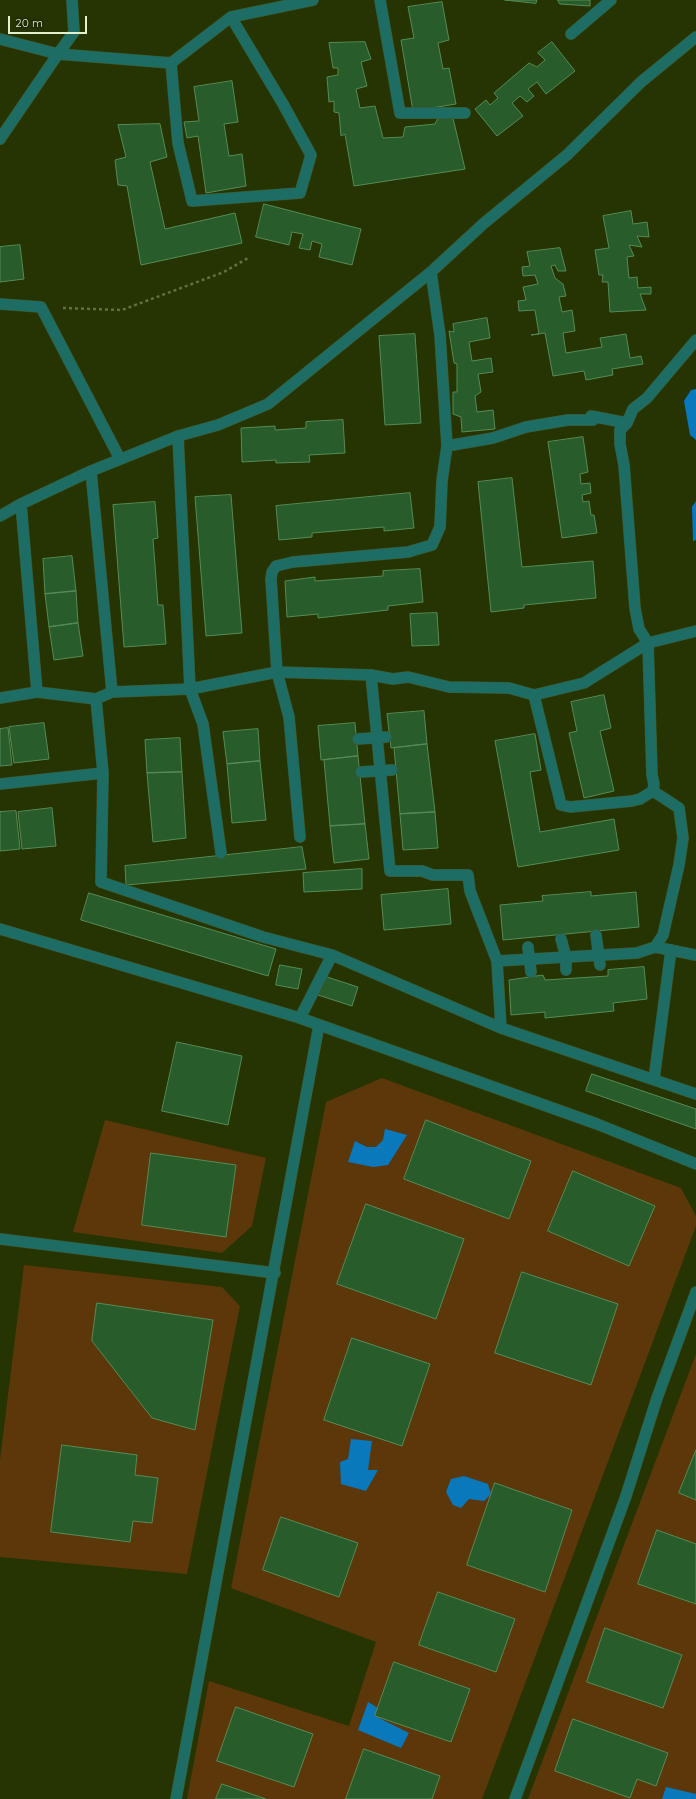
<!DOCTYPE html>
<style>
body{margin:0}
#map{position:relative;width:696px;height:1799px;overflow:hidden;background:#253400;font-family:Quicksand,sans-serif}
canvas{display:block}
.scale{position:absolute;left:8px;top:16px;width:79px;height:18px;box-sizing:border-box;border:2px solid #e2f0cc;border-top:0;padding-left:5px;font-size:12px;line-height:14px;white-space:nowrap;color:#e2f0cc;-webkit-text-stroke:3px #1e2804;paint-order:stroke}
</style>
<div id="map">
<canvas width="696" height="1799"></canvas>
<div class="scale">20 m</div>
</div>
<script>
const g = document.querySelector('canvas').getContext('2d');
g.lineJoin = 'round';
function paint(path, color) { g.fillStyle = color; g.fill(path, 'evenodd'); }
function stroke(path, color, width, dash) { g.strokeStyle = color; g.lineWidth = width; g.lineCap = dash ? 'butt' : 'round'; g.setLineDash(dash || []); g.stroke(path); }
const green = new Path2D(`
 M382 1078 681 1188 696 1216V1226L482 1799H187L209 1681 349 1726 376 1642 231 1588 326 1102Z
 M105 1120 266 1158 252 1226 222 1253 73 1232Z
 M24 1265 222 1287 240 1306 187 1574 0 1557V1460Z
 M696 1354V1799H528Z`);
const water = new Path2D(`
 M696 389V440L690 435 684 401 691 390Z
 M696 501V540L693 541 692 507Z
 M385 1129 407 1135 388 1165 373 1167 348 1162 355 1141 367 1147H376L383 1140Z
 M351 1439 372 1441 368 1470H378L366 1491 341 1484 340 1462 348 1459Z
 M464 1476 488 1484 491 1494 484 1501 469 1499 461 1508 453 1505 446 1492 451 1479Z
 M368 1702 378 1708 375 1716 409 1733 401 1748 358 1730Z
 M666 1787 696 1794V1799H662Z`);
const building = new Path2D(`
 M505 0H537L536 3Z
 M558 0H590V6L560 4Z
 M442 2 449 40 438 43 443 69 449 68 456 104 413 111 401 40 414 38 408 7Z
 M365 42 371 59 361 62 367 86 356 89 360 108 375 106 383 138 403 137 405 127 435 124 438 118H453L465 169 354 186 345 134 341 136 339 113 334 112V101L329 102 327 77 338 75V68H333L329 43Z
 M552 42 575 71 546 94 537 82 528 89 534 96 527 102 520 96 512 103 523 116 497 136 475 109 486 100 490 105 498 98 494 93 529 63 537 67 545 60 538 53Z
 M232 81 238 122 224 124 229 156 242 154 246 186 206 193 198 136 187 138 184 122 199 121 194 87Z
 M160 124 167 157 150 162 165 229 235 213 242 243 141 265 127 186 118 185 115 160 126 157 118 125Z
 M264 204 361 229 352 265 319 257 322 244 312 241 310 250 299 248 303 234 292 232 289 245 256 237Z
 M631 211 633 224 647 222 649 237 637 236 642 247 629 245 634 256 627 257 629 278 637 277 638 288 651 287V294H640L646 310 610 312 608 282H602L603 275H599L595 250 609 248 603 216Z
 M20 245 24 279 0 282V247Z
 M560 248 566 271H558L555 265 551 266 555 278 563 284 566 296 559 297 562 312 572 310 575 331 563 333 566 353 602 347 600 338 626 334 630 358 641 356 643 364 612 369 613 375 586 380 584 371 553 376 545 333 531 335 539 334 535 310 519 311 518 301 526 300 523 287 538 284 535 275 523 276 522 267 530 266 527 252Z
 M487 318 490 338 469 342 472 361 491 358 493 372 478 374 481 392 475 396 477 412 493 410 495 429 462 432 461 417 453 414V392H457V364L454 363 449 331 454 332 453 324Z
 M415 334 421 423 385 425 379 336Z
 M343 420 345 453 309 455 310 462 276 463V460L242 462 241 428 275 426V430L306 428V422Z
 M583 437 588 472 580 474 581 484 590 483 591 493 582 495 583 502 589 501 591 515H594L597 533 562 538 548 442Z
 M512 478 522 567 593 561 596 598 524 605V608L491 612 478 482Z
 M410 493 414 528 384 531V527L312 533V537L279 540 276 506Z
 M231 495 242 633 206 636 195 497Z
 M155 502 158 538 153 539 158 605H163L166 644 124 647 113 505Z
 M72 556 76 591 45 594 43 559Z
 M420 569 423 602 388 606V610L318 618V614L287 617 285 581 315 577V581L383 576V571Z
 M76 591 78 623 49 627 45 594Z
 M437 613 439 645 412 646 410 614Z
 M78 623 83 656 54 660 49 627Z
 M604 695 611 728 600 731 614 791 584 798 569 733 577 731 571 702Z
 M424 711 427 744 391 748 387 714Z
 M44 723 49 759 14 763 9 727Z
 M355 723 358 756 321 760 318 726Z
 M8 728 12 765 0 766V729Z
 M258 729 260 761 227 764 223 732Z
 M535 734 541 770 530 772 540 832 614 819 619 850 518 867 495 741Z
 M180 738 182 772 147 773 145 740Z
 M427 744 435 812 400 814 394 748Z
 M358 756 365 824 330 826 324 760Z
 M260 761 266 820 232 823 227 764Z
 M182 772 186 838 153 842 147 773Z
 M52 808 56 846 22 849 18 812Z
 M16 811 20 849 0 851V812Z
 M435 812 438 848 403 850 400 814Z
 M365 824 369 859 334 863 330 826Z
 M302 847 306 869 126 885 125 866Z
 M362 869V889L304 892 303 873Z
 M448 889 451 924 384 930 381 895Z
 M591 892V896L636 892 639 927 503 940 500 905 543 901 542 896Z
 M89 893 276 949 268 976 81 920Z
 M280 965 302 969 298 989 276 985Z
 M644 967 647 999 613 1003 614 1011 545 1018V1012L511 1015 509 980 543 975 545 980 608 976V970Z
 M324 976 358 987 352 1006 318 995Z
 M177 1042 242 1056 228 1125 162 1111Z
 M592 1074 696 1109V1129L586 1091Z
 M426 1120 531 1161 509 1219 404 1179Z
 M151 1153 236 1165 226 1237 142 1225Z
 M573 1171 655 1206 629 1266 548 1231Z
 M366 1204 464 1239 436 1319 337 1284Z
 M522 1272 618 1304 591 1385 495 1353Z
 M97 1303 213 1320 195 1430 152 1418 92 1341Z
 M352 1338 430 1364 402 1446 324 1420Z
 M62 1445 137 1455 135 1475 158 1478 152 1523 133 1521 130 1542 51 1532Z
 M696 1450V1500L679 1493Z
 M495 1483 572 1510 545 1592 467 1565Z
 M281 1517 358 1543 339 1597 263 1570Z
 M657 1530 696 1544V1604L638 1584Z
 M438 1592 515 1619 496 1672 419 1645Z
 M605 1628 682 1655 663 1708 587 1682Z
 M394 1662 470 1689 451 1742 375 1716Z
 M236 1707 313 1734 294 1787 217 1761Z
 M573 1719 668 1753 656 1786 637 1779 630 1798 555 1771Z
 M364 1749 440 1776 432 1799H346Z
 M222 1784 266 1799H216Z`);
const path = new Path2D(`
 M63 308 122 310 224 272 248 258`);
const service = new Path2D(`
 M571 34 611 0
 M627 423 633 409 647 398 696 340
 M178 436 190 689 203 724 221 853
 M91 471 112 692
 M21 504 37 692
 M0 516 21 504 91 471 178 436 218 425 268 404 431 272 483 224 567 155 641 82 696 37
 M371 675 390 871H422L433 875H468L470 891 497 961 501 1028 696 1094
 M534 695 561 805 570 807 632 801 640 799 653 791 654 784 652 775 648 643 696 631
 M0 698 37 692 96 699 112 692 190 689 277 672 371 675 393 679 408 677 449 687 509 688 534 695 584 683 648 643 639 629 635 608 624 465 620 444V430L627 423 591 416 593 420H568L526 427 493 438 447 446
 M96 699 103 773 101 882 263 937 332 955 300 1018
 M0 784 103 773
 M300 837 289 717 277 672 271 579 272 572 276 566 293 562 408 552 432 545 440 527 442 481 447 446 440 335 431 272
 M655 947 696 955
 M332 955 501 1028
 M497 961 637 953 655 947 663 935 679 865 683 838 679 808 653 791`);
const minor = new Path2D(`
 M380 0 400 113H465
 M0 39 58 54 74 32 72 0
 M171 63 178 143 192 201 300 193 311 155 283 104 231 17
 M0 139 58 54 171 63 231 17 313 0
 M0 304 41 307 120 459
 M358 739 386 737
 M361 772 392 770
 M0 929 300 1018 597 1124 696 1164
 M596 935 600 965
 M561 939 566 957V970
 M528 947 531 972
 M654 1079 671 950
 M0 1239 275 1273
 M176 1799 319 1025
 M515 1799 626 1496 657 1398 696 1292`);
paint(green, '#5c370a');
paint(water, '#0979bc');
paint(building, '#285c2a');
stroke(building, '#568b57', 1);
stroke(service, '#435221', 12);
stroke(minor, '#435221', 12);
stroke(path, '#617041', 2.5, [3, 3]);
stroke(service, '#1d6d64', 11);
stroke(minor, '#1d6d64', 11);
</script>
